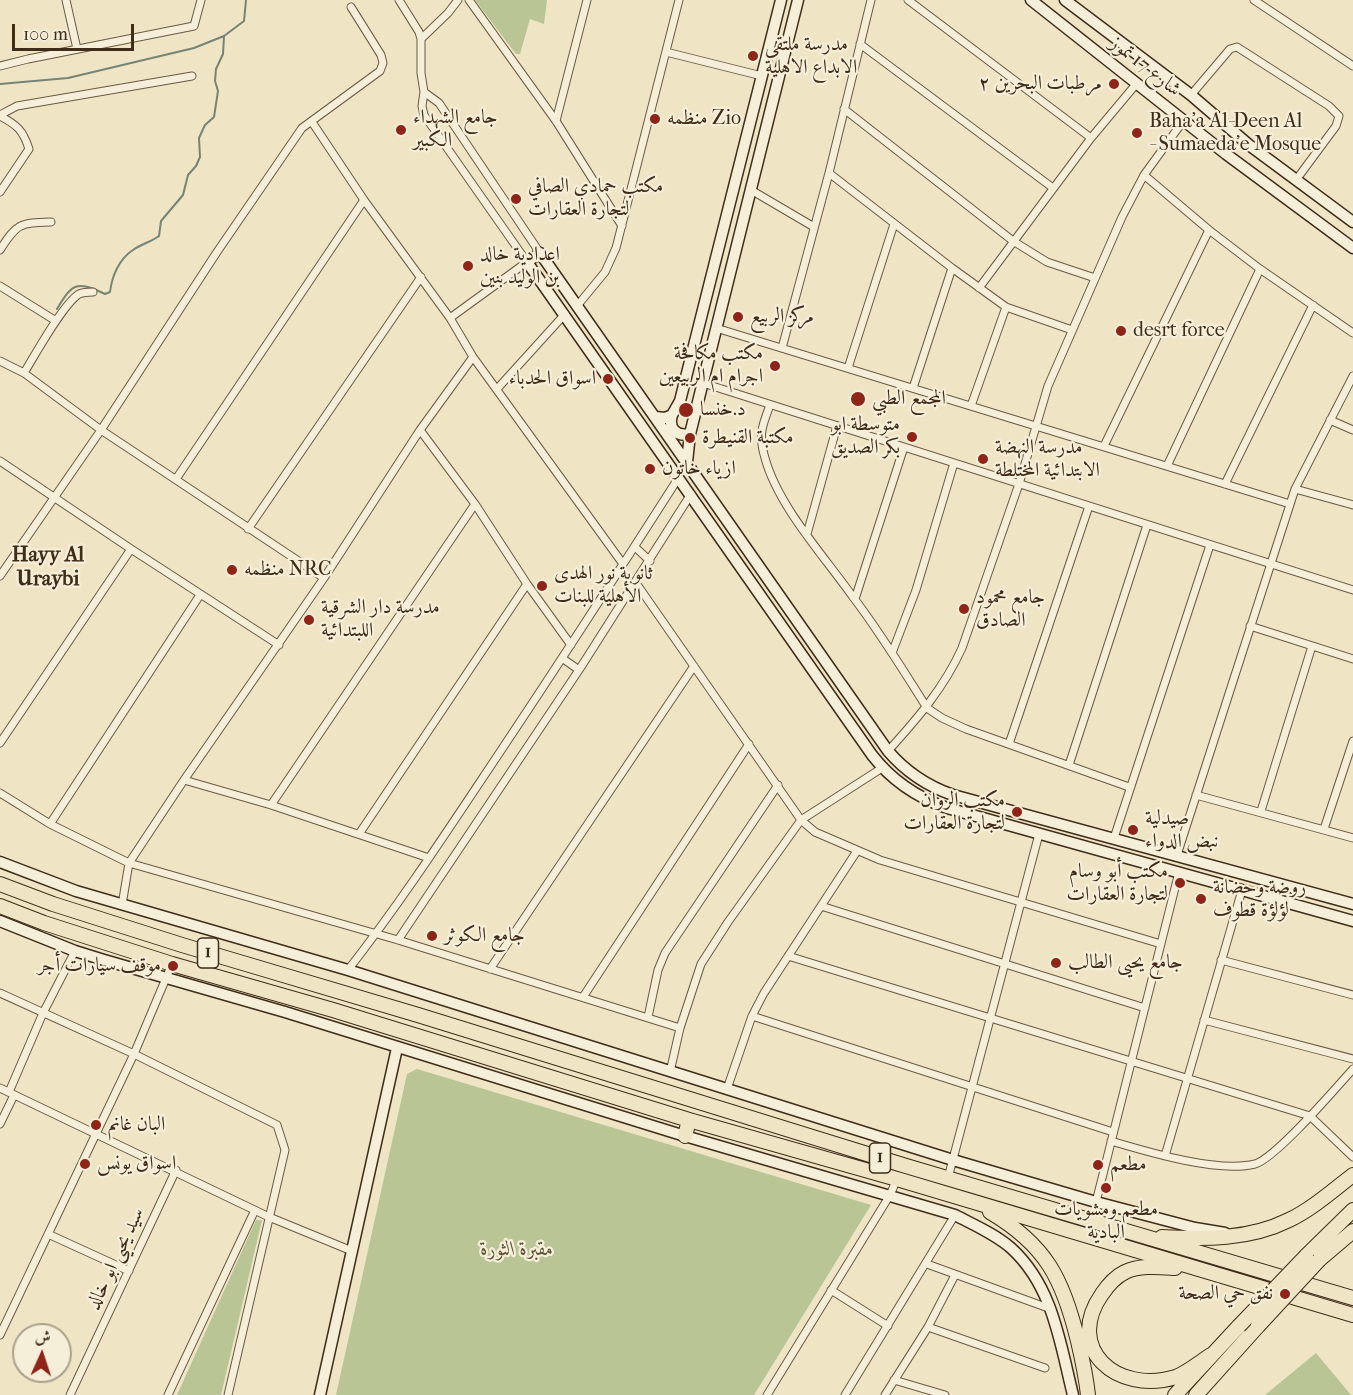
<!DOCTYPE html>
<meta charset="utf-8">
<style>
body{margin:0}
#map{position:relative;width:1353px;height:1395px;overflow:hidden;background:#efe5c5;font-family:"IM FELL French Canon",Amiri,serif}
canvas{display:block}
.north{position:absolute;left:12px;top:1323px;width:60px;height:60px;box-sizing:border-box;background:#f5eed9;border:2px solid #aca08c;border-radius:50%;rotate:3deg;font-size:16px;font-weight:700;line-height:24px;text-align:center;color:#3f2c19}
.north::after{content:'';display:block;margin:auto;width:21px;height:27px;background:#8f2418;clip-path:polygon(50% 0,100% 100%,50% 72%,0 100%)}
.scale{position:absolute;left:12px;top:24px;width:122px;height:27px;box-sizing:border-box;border:3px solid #3f2c19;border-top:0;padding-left:8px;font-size:18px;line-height:21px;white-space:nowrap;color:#3f2c19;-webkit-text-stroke:4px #f5eed9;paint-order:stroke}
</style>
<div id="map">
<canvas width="1353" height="1395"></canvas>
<div class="north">ش</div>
<div class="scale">100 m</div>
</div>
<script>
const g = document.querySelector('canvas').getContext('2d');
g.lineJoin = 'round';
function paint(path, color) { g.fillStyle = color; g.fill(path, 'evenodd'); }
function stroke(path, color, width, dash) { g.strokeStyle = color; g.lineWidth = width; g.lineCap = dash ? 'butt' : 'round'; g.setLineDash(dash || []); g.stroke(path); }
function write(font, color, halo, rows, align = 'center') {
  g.font = font + ' "IM FELL French Canon",Amiri,serif'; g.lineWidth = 4.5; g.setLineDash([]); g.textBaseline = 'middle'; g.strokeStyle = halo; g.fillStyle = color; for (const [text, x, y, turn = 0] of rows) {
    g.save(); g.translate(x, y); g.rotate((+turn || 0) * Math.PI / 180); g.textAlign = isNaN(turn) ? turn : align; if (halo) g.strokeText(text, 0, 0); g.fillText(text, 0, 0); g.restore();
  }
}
const green = new Path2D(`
 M475 0H547L544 24 530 19 520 54H516Z
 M417 1069 871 1205 754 1395H336L407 1074Z
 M256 1220H262L221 1395H177Z
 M1316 1353 1351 1395H1265Z`);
const stream = new Path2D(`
 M0 84 68 78 194 48 224 36 244 21 246 0
 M57 309C73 282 77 281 105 294L110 292C112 276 119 259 133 250 141 244 151 242 159 236L161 221 183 195 188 175 196 166 200 157 199 138 205 125 214 117 218 91 215 81 216 69 223 54 224 36`);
const street = new Path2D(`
 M66 0 77 49
 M399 0 419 32 421 39V73L424 92 422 106 424 115 527 262 450 318
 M469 0 556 121 622 226
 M908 0 1091 138
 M1254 0 1353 66
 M421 39 448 13 458 0
 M860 44 1053 188
 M666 52 762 76
 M0 66 28 59 194 26 201 0
 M424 92 439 103 540 253
 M1191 95 1230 49 1237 47 1329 106 1339 116 1336 126 1296 180
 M844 109 1013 241 1047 262 1095 278
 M0 115 17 106 192 76
 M0 116C17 125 23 130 29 149L0 192
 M556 121 587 0
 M312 122 364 200 450 318 473 357 623 564
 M829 173 952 268 1006 307 1072 330
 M1144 175 1209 230 1260 269 1353 333
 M751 190 814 227
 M0 250C17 223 20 223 51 222
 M0 286 56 321
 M979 288 1091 138 1137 83
 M577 306 605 272 616 248 679 0
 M716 328 1290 504
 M782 348 829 173 871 0
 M0 361 24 373 101 430 324 578
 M848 368 894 224
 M24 373C35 355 63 304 79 294 84 292 88 292 93 292
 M703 383 1353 590
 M913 388 952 268
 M497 389 565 314
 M770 405C762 426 758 435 765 458 778 506 824 556 853 597 880 632 903 670 927 708L942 718 966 729 1129 787
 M971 406 1006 307
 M1330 420 1353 430
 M420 430 475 504 527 584 571 645
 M1104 446 1209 230
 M0 461 131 549 279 645
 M1167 466 1260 269
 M176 479 364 200
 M1225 484 1313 305
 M1295 489 1353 505
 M248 529 421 277
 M807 534 837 426
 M635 547 650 561
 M0 576 101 430 217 252 302 128 380 71 383 63 381 55 351 7
 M636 583 801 820 815 832 880 860 1161 944
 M855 599 904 447
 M1250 626 1353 659
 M892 653 916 590 954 463
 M562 658 579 670
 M0 743 131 549
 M1009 744 1089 506
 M888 751C917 719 944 688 962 648L1019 484 1048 386 1122 217 1144 175 1184 120
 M1069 765 1147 525
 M184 780 271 805 429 858
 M0 793 50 824 129 863 398 940 680 1028
 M1196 795 1353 838
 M271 805 475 504
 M1261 811 1312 646
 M50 824 200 595
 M1324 829 1353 741
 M359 834 527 584
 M1114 838 1210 545
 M1177 855 1295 489 1353 376
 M122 905 129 863 184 780 324 578 420 430 473 357
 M821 906 1145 1008
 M398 940 579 670 691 494
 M788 956 1310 1116 1353 1157
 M1221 960 1353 995
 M490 969 694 666
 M348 970C401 902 448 830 496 758 558 665 619 571 679 477
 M0 993 134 1054 277 1125 285 1150 228 1395
 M583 997 749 744
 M752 1016 1113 1132
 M648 1017 658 970 665 953 778 785
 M1204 1020 1353 1059
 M670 1072 680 1028 701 964 728 922 801 820 882 768
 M0 1088 269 1217 352 1251
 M727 1089 752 1016 764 993 857 851
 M9 1092 43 1013 75 951
 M0 1124 14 1095
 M1111 1141C1148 1152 1217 1173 1255 1164 1276 1158 1335 1089 1353 1069
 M1165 1156 1242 890
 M948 1178 1039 834
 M1096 1202 1179 872
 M48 1234 129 1271
 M927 1264 1051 1309
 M831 1290 888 1326
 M928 1327 1045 1368
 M0 1335 134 1054 172 964
 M894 1380 945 1395
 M70 1395 176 1170
 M168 1395 255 1210
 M767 1395 890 1195 897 1179
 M845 1395 955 1215
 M885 1395 928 1327 955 1275`);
const secondary = new Path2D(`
 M1031 0 1226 154 1353 248
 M1065 0 1191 95 1249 145 1353 222
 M672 415C668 428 676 437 690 434
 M656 417 665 418 672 415 680 401 781 0
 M687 462 690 434 798 0
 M0 862 76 891 348 970 953 1160 1096 1202 1195 1228 1225 1233
 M1353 904 953 795C927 786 906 772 888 751L540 253 527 262 872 755C892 781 916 797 947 808L1353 921
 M0 921 75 951 104 960 285 1012 685 1136 955 1215C974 1225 995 1234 1011 1248 1053 1286 1060 1343 1073 1395
 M320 1395 397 1048`);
const highway = new Path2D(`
 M0 884 53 904 182 945 418 1015 906 1166 1353 1298
 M0 906 44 923 172 964 333 1010 689 1120 897 1179 1353 1315
 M685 1136 689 1120
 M990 1212C1046 1245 1063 1279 1078 1341 1082 1358 1086 1377 1088 1395
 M1162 1237C1205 1239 1249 1240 1289 1220 1312 1209 1332 1191 1353 1175
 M1306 1256 1353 1210
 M1319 1260 1353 1231
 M1175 1268C1159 1267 1140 1265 1125 1272 1115 1277 1108 1285 1102 1294 1064 1348 1116 1395 1176 1377 1188 1372 1200 1362 1211 1355
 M1175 1395 1239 1326
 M1196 1395 1258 1326`);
const highwayBridge = new Path2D(`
 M1239 1326 1306 1256
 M1258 1326 1319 1260`);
const markers = [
 [753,56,6,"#8f2418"],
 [1114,84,6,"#8f2418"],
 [655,119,6,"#8f2418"],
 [401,130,6,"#8f2418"],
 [1137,133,6,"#8f2418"],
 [516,199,6,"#8f2418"],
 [468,266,6,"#8f2418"],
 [738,317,6,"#8f2418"],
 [1121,331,6,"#8f2418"],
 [775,366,6,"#8f2418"],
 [608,379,6,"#8f2418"],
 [858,399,8,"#8f2418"],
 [686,410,8,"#8f2418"],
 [912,437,6,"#8f2418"],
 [690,438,6,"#8f2418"],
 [983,459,6,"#8f2418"],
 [650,469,6,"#8f2418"],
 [232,570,6,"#8f2418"],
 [542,586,6,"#8f2418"],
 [964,609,6,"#8f2418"],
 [309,620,6,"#8f2418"],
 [1017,812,6,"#8f2418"],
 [1133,830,6,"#8f2418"],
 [1180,883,6,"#8f2418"],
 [1201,899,6,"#8f2418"],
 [432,936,6,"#8f2418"],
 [1056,963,6,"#8f2418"],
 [173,966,6,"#8f2418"],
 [96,1125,6,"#8f2418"],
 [85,1164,6,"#8f2418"],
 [1098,1165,6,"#8f2418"],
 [1106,1188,6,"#8f2418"],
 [1285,1294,6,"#8f2418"]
];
const shields = [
 [208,953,21],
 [880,1158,21]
];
const shieldNames = [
 ["1",208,953],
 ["1",880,1158]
];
const poiNames = [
 ["مدرسة ملتقى",765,45],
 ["الابداع الاهلية",765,68],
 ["مرطبات البحرين ٢",1102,84,"right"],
 ["جامع الشهداء",413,118],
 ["الكبير",413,141],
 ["منظمه Zio",667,119],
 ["Baha'a Al-Deen Al",1149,122],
 ["- Sumaeda'e Mosque",1149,145],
 ["مكتب حمادي الصافي",528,187],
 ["لتجارة العقارات",528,210],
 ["اعدادية خالد",480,255],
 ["بن الوليد بنين",480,278],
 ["مركز الربيع",750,317],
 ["desrt force",1133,331],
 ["مكتب مكافحة",763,354,"right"],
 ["اجرام ام الربيعين",763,377,"right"],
 ["اسواق الحدباء",596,379,"right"],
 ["المجمع الطبي",872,399],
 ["د.خنسا",700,410],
 ["متوسطة ابو",900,425,"right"],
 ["بكر الصديق",900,448,"right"],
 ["مكتبة القنيطرة",702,438],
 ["مدرسة النهضة",995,448],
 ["الابتدائية المختلطة",995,471],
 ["ازياء خاتون",662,469],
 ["منظمه NRC",244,570],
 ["ثانوية نور الهدى",554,574],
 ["الأهلية للبنات",554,597],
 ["جامع محمود",976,598],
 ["الصادق",976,621],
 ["مدرسة دار الشرقية",321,608],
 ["اللبتدائية",321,631],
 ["مكتب الروان",1005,801,"right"],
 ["لتجارة العقارات",1005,824,"right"],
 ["صيدلية",1145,819],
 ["نبض الدواء",1145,842],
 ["مكتب أبو وسام",1168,872,"right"],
 ["لتجارة العقارات",1168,895,"right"],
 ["روضة وحضانة",1213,888],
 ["لؤلؤة قطوف",1213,911],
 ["جامع الكوثر",444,936],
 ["جامع يحيى الطالب",1068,963],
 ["موقف سيارات أجر",161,966,"right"],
 ["البان غانم",108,1125],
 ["اسواق يونس",97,1164],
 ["مطعم",1110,1165],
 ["مطعم ومشويات",1106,1210,"center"],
 ["البادية",1106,1233,"center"],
 ["نفق حي الصحة",1273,1294,"right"]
];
const streetNames = [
 ["شارع 17 تموز",1145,67,38],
 ["سيد يحيى ابو خالد",116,1259,-65]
];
const parkNames = [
 ["مقبرة الثورة",517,1250]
];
const neighbourhoodNames = [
 ["Hayy Al",48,556],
 ["Uraybi",48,580]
];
paint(green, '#b9c595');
stroke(stream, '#768475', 2);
stroke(street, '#6b5a44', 9);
stroke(secondary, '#3f2c19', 13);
stroke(highway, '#3f2c19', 16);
stroke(street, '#f5eed9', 7);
stroke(secondary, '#f5eed9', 10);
stroke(highway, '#efe5c5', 14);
stroke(highwayBridge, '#3f2c19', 16, []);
stroke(highwayBridge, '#efe5c5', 14);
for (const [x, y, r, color] of markers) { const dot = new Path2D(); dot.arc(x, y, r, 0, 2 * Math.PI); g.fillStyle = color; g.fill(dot); stroke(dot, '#f5eed9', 2); }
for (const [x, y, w] of shields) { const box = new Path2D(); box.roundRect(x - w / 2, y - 15, w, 30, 4.5); g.fillStyle = '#f5eed9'; g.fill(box); stroke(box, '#3f2c19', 1.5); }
write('bold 18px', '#3f2c19', null, shieldNames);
write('20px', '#3f2c19', '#f5eed9', poiNames, 'left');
write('20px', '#3f2c19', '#f5eed9', streetNames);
write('italic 20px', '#5e5238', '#f5eed9', parkNames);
write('bold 21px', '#3f2c19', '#f5eed9', neighbourhoodNames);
</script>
